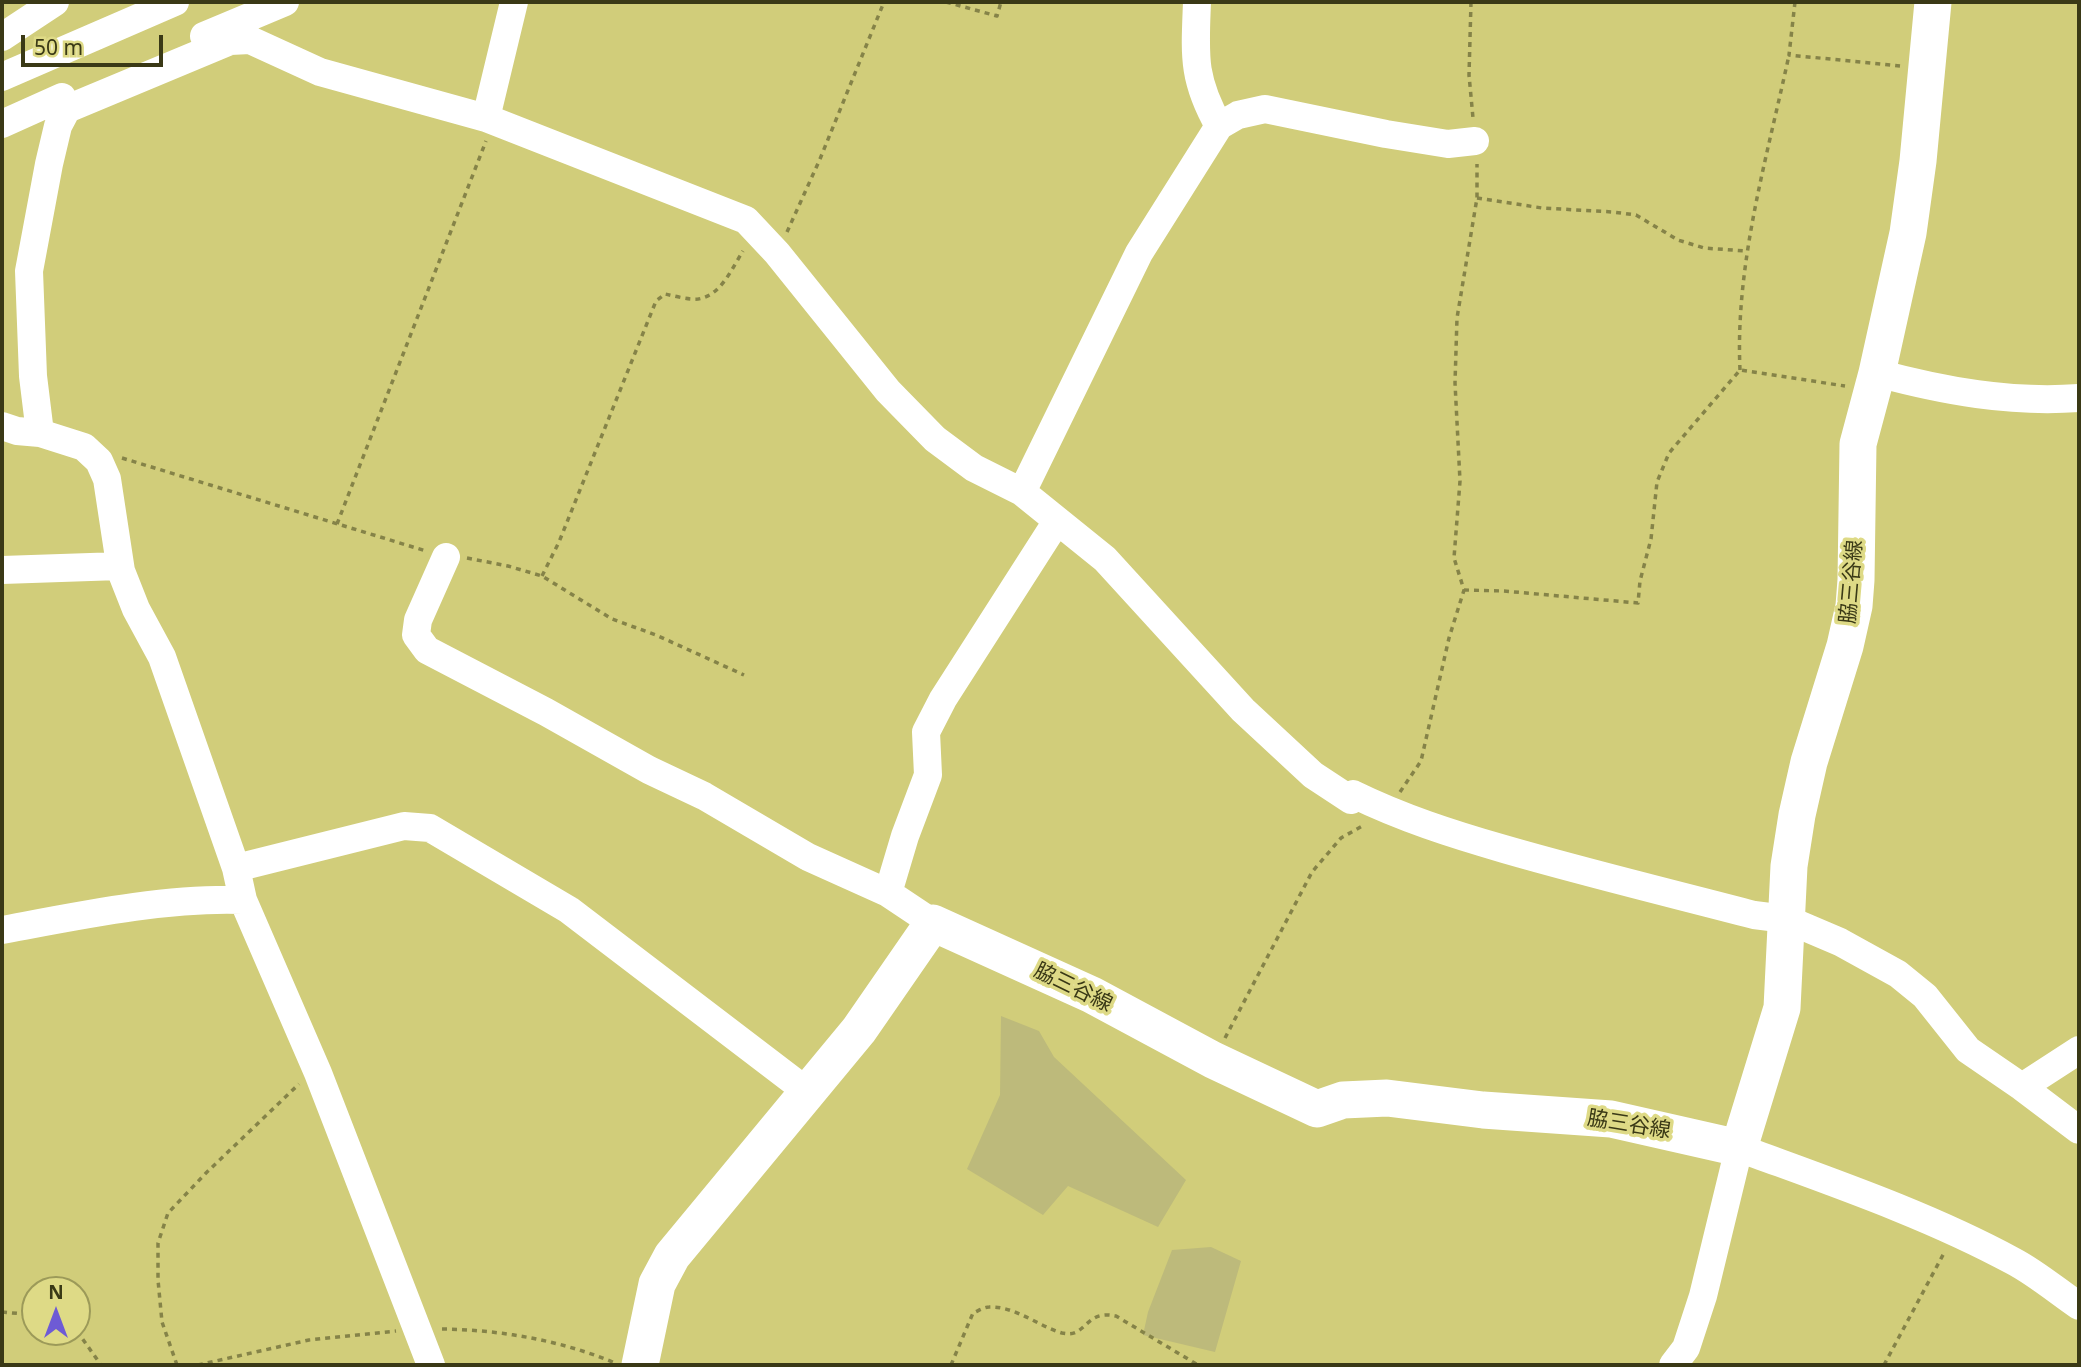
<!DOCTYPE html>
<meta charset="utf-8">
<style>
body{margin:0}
#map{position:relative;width:2081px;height:1367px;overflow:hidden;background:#d1cd7a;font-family:"Noto Sans",sans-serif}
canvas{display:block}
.frame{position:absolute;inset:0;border:4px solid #3a3916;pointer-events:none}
.north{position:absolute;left:21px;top:1276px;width:70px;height:70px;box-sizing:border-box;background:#deda86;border:2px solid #9c9a59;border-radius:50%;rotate:0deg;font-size:19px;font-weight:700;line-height:28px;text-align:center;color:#3a3916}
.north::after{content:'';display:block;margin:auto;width:24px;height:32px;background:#6e5bd5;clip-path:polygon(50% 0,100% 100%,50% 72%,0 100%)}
.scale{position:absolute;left:21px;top:35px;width:142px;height:32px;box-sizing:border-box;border:4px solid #3a3916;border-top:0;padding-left:9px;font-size:21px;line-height:24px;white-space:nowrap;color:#3a3916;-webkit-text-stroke:5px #deda86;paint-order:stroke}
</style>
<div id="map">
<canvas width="2081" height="1367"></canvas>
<div class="frame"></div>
<div class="north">N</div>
<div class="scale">50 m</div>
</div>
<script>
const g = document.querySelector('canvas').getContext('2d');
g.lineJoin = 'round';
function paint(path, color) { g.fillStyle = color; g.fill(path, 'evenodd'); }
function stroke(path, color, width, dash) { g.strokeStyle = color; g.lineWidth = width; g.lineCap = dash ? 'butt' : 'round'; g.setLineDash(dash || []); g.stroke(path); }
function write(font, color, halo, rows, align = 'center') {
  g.font = font + ' "Noto Sans","Noto Sans JP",sans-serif'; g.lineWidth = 7; g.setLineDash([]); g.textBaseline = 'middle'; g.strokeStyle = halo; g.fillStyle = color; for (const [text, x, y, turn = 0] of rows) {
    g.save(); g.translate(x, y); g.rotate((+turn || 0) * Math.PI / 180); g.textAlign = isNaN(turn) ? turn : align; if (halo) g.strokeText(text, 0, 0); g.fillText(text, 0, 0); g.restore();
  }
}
const green = new Path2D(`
 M1001 1016 1039 1031 1054 1057 1186 1180 1158 1227 1068 1186 1043 1215 967 1169 1000 1095Z
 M1211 1247 1241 1261 1215 1352 1143 1335 1148 1312 1172 1250Z`);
const path = new Path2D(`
 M946 2 997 16 1001 2
 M1471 2 1469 75 1473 118
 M1795 2 1789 55 1900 66
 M1477 198 1542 208 1613 212 1636 215 1678 240 1704 248 1746 251
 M787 232 820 159 884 2
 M1740 370C1735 264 1767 158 1789 55
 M122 458 426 551
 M337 524 486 141
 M467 558 508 566 542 576 612 619 656 635 744 675
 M542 576 559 542 656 301 665 294C675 296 688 300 698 299 721 296 732 268 743 251
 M1464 590 1504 591 1638 603 1640 581 1651 539 1657 482 1669 453 1740 370 1845 386
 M1400 792 1421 761 1449 638 1464 590 1454 558 1460 481 1455 383 1457 318 1477 198V164
 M1225 1038 1312 872 1341 838 1364 825
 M2 1312 35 1315
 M442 1329C501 1330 560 1340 615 1363
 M77 1331 101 1365
 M177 1365 162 1322 158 1280V1243L168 1213 206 1173 299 1084
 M198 1365 309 1340 396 1331
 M951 1365 973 1313C978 1311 984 1307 989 1307 1015 1306 1038 1326 1062 1333 1087 1339 1084 1309 1116 1316L1198 1365
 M1884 1365 1944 1253`);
const minor = new Path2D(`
 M1197 2C1195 55 1192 78 1219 126
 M204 36 285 2
 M2 37 55 2
 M2 77 175 2
 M486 118 514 2
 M2 124 62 97
 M1877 373C1944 391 2010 403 2079 398
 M2 426 17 431 40 433 84 447 99 461 107 479 121 571 136 609 162 657 236 868 243 900 318 1073 431 1365
 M40 433 33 376 29 271 49 164 58 126 67 109 230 41 250 40 320 72 486 118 746 220 777 253 888 391 935 439 974 468 1022 492 1105 559 1243 710 1313 775 1351 800 1353 794C1402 818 1452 834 1504 849 1587 873 1670 893 1754 915L1786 919 1840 942 1898 974 1925 996 1968 1050 2022 1087 2079 1130
 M1022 492 1139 253 1219 126 1238 115 1265 109 1386 134 1448 144 1475 141
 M446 557 418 620 416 635 427 650 546 712 649 770 704 796 808 857 888 893 933 923
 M2 570 120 566
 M236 868 404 826 430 828 569 910 809 1093
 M888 893 905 836 928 775 926 732 943 699 1057 521
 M2 930C77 916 167 897 243 900
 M2022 1087 2079 1050
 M1673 1365 1686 1348 1703 1296 1739 1148C1831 1182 1926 1214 2013 1261 2036 1273 2057 1291 2079 1306`);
const major = new Path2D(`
 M640 1365 657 1284 672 1256 859 1030 933 923 1092 995 1213 1060 1317 1109 1343 1100 1387 1098 1483 1110 1611 1119 1739 1148 1782 1008 1789 866 1797 815 1809 762 1845 646 1854 606 1856 580 1858 444 1877 373 1908 233 1918 161 1933 2`);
const streetNames = [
 ["脇三谷線",1852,582,-85],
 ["脇三谷線",1073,988,26],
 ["脇三谷線",1629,1125,9]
];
paint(green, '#bdba7b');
stroke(path, '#858348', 3.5, [5, 5]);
stroke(minor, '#fff', 28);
stroke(major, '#fff', 37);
write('21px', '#3a3916', '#deda86', streetNames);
</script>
